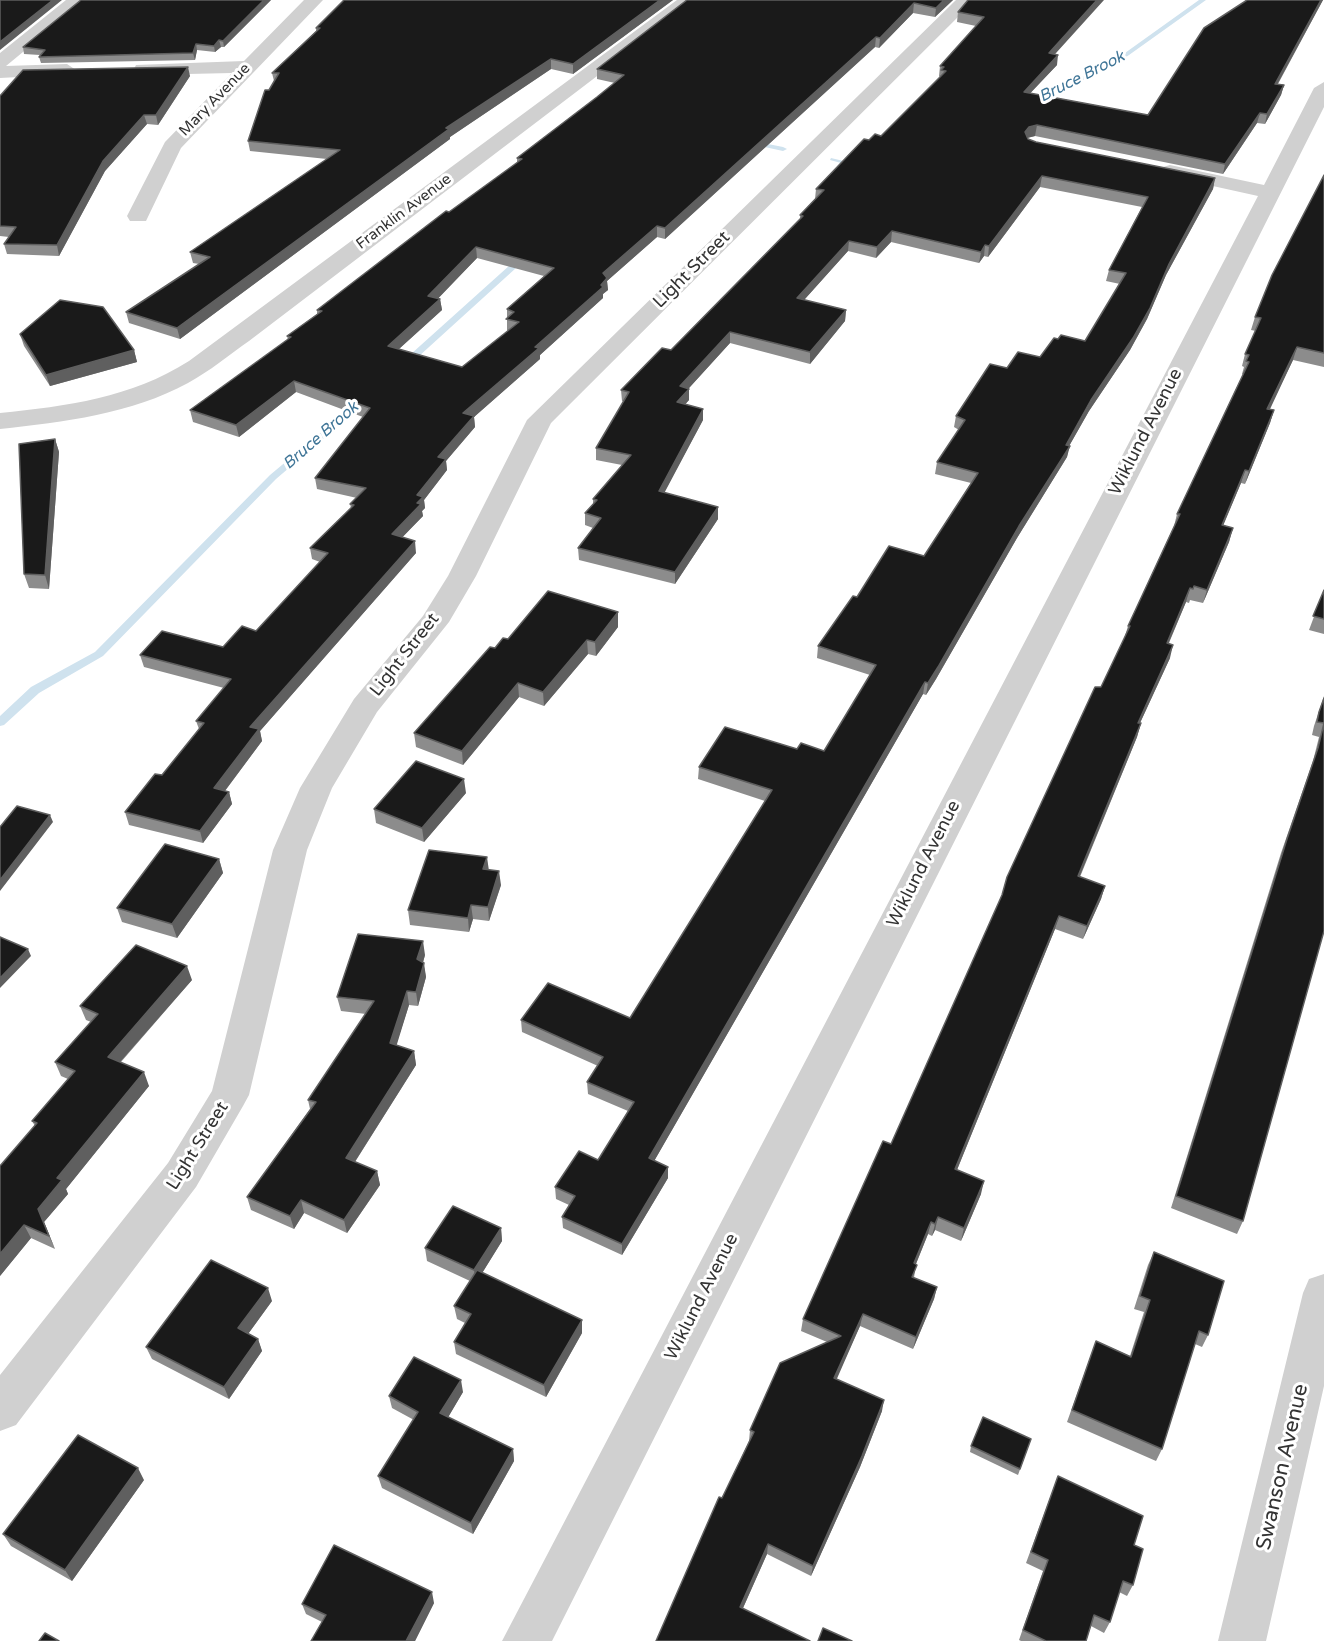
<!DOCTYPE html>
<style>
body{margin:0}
canvas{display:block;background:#fff}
</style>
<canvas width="1324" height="1641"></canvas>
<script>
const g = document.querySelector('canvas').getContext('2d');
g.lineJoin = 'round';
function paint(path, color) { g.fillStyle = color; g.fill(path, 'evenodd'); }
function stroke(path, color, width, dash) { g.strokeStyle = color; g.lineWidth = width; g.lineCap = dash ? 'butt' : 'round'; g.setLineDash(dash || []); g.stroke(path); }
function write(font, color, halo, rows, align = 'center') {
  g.font = font + ' "Varela Round",sans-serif'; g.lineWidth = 6; g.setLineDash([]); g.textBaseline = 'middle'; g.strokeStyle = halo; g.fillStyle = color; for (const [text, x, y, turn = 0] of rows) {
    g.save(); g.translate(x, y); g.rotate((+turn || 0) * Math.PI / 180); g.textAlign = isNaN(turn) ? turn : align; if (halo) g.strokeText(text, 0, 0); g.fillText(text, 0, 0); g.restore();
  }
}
const stream = new Path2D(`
 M1199 0H1206L1115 65 1034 103 1028 102 1111 63Z
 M748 140 783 147 787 149 783 151 751 144 747 142Z
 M831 158 860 165 856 167 830 160Z
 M520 256 527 258 407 367H401V363Z
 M361 399 364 400V404L276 479 103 656 39 693 4 725 0 726V716L31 687 95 652 270 475Z`);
const minor = new Path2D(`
 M66 0H86L6 66 67 64 76 70 74 74 0 78V53Z
 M304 0H323L181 148 146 221H130L127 216 165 142 232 73 143 75 134 69 136 65 244 61Z
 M677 0H697L249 341C229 355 210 371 188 383 131 414 64 422 0 429V413C67 406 131 398 189 361Z
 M956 0H975L551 423 476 576 449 622 377 712 332 788 307 850 249 1095 243 1106 196 1187 16 1425 0 1431V1375L168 1163 212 1091 273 850 300 788 354 699 423 616 448 576 527 420Z
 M1324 82V107L552 1641H502L1258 196 1163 175 1160 171 1163 167 1170 165 1264 185 1314 88Z
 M1324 1274V1386L1266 1641H1218L1303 1293 1309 1279Z`);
const wall = new Path2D(`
 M271 0 224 47H221L215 52 197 50 195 60 41 63 39 57 40 55 24 54 23 47Z
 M673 0 573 74 551 69 450 137V139L180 339 129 323 126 312 199 264 193 263 190 252 327 159 250 151 248 141 274 81 272 73 316 31V28Z
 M687 0H953L935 17 913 13 879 48 875 47 665 239 657 237 607 281 608 290 603 294V298L540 355V359L474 417 475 427 446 461 447 470 424 500 425 508 422 511 423 516 402 537 416 553 260 731 262 741 225 791 229 792 232 804 203 843 129 825 125 812 162 775 199 729 196 721 224 688 144 667 140 655 223 647 256 631 320 562 312 559 310 548 351 508 350 504 357 498 317 489 315 478 363 417 296 392 239 437 193 422 190 410 288 340 287 336 317 314V310L449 212 517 163V158L597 97 615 83 597 79V69ZM477 258 544 276 507 309V330L508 331 462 367 399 349 442 310 440 299 438 298Z
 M968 0 1055 54 1057 65 1030 93 1148 115 1247 0H1323L1278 84 1284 85 1281 95 1265 124 1257 123 1223 174 1035 136 1027 138 1028 139 1036 142 1215 178 1213 189 1166 275 1147 319 1130 350 1089 411 1069 446 1067 457 1017 538 936 679 926 695 923 694 654 1161 668 1178 622 1255 563 1228 562 1217 569 1205 556 1199 555 1187 598 1160 628 1111 588 1094 587 1082 598 1066 522 1032 521 1020 630 1018 765 801 698 779 699 767 797 749 824 751 870 675 817 658 818 646 857 597 924 556 971 483 935 474 937 462 959 430 954 427 956 416 1007 368 1040 357 1058 339 1085 341 1120 284 1106 281 1109 270 1142 207 1040 187 988 257 984 256 979 263 891 242 876 258 848 251 804 300 846 310 845 321 810 364 730 343 688 389 689 400 685 404 703 420 664 492 718 519 675 584 579 560 578 548 593 528 585 525V513L593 504V499L622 465 596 460V448L624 402 622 401 621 390 671 350 800 220V215L815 199 816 189 869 140 881 136 940 77 939 76 940 66 976 26 957 22 958 12Z
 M190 76 158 125 147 124 105 171 59 256 7 254 4 244 9 237 0 236V96Z
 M1324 175V367L1293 360 1269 409 1274 410 1270 423 1245 484 1241 483 1223 525 1233 528 1229 542 1203 603 1190 600 1189 603 1186 602 1169 643 1170 658 1140 723H1141L1137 737 1080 877 1105 886 1101 899 1083 939 1055 929 957 1170 981 1194 961 1241 935 1230 932 1236 928 1234 916 1264 914 1278 937 1287 934 1299 913 1349 860 1326 836 1379 882 1411 860 1467 811 1576 767 1554 743 1608 656 1641 749 1441 750 1430 827 1342 801 1331 803 1319 891 1144 1101 687 1124 639 1128 626 1174 526 1177 514 1243 374H1242L1244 367 1242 366 1245 354 1256 331 1251 330 1255 317Z
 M20 334 134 350 137 362 50 386 24 346Z
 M55 439 59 452 49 589 29 588 24 574Z
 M1324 590V634L1309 630Z
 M618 612V627L596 656 588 654 544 706 519 697 463 765 416 747 414 733 495 648 508 639Z
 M1324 696V931L1243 1221 1237 1234 1171 1208 1281 853 1313 761 1319 737 1312 735 1314 726Z
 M466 793 424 842 376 823 374 809Z
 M219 859 223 873 177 938 122 922 117 908Z
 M501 885 489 921 473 919 469 932 410 925 408 910Z
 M425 955 423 962 426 977 418 1006 409 1005 396 1045 414 1051 416 1065 355 1162 377 1171 380 1185 347 1233 304 1213 294 1229 251 1210 247 1197 310 1109 308 1100 366 1014 341 1011 337 997Z
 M192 980 121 1062 149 1086 66 1189 68 1194 44 1222 55 1249 31 1238 0 1276 35 1126 32 1121 68 1079 61 1076 55 1062 91 1022 86 1020 80 1006Z
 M501 1228 502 1241 482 1273 582 1320V1333L546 1397 456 1354 454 1342 465 1323 457 1319 454 1306 470 1281 427 1261 425 1248Z
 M1154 1252 1208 1335 1202 1347 1195 1344 1162 1449 1156 1461 1067 1422 1096 1341 1130 1356 1144 1312 1134 1309 1148 1265Z
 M272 1301 248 1334 258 1339 262 1351 229 1399 152 1359 146 1347Z
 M463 1392 448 1417 513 1449 514 1461 473 1534 382 1488 378 1476 414 1420 392 1408 389 1396Z
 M1031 1439 1018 1475 970 1452 971 1446Z
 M1058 1476 1134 1545 1133 1585 1127 1596 1119 1592 1110 1622 1104 1633 1091 1626 1086 1641H1021L1019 1640 1043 1571 1026 1563Z
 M144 1480 72 1581 11 1546 3 1534Z
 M434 1603 415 1641H311L322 1622 306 1614 302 1604Z`);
const shadedWall = new Path2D(`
 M53 0H62L0 50V42Z
 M264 0H271L224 47 223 41Z
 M660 0H673L573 74V64Z
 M944 0H953L935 17 936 8Z
 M1097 0H1104L1047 63 1049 53Z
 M1321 0H1323L1272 94 1275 84Z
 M914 3 913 13 879 48 880 38Z
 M876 37 875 47 665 239V228Z
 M219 40 221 47 215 52 214 46Z
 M196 44 197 50 195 60 193 53Z
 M1058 55 1057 65 1022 102 1024 92Z
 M551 59V69L450 137V139L180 339 177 328 446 128Z
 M188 67 190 76 158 125 156 115Z
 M1284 85 1281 95 1265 124 1267 114Z
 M1260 113 1257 123 1223 174 1225 164Z
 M144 115 147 124 105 171 59 256 57 245 103 161Z
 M1037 125 1035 136 1027 138 1025 132 1029 127Z
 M1042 176 1040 187 988 257 989 246Z
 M1215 178 1213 189 1166 275 1147 319 1130 350 1089 411 1068 448 1070 446 1067 457 1017 538 936 679 926 695 928 683 1066 445 1169 264Z
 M657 226V237L607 281 608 290 603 294V298L540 355V359L474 417 475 427 446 461 447 470 424 500 425 508 422 511 423 516 394 546 392 534 417 495 463 413 535 347 601 285 603 273Z
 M892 231 891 242 876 258 877 247Z
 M849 241 848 251 796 309 797 298Z
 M985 245 984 256 979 263 981 252Z
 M476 247 477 258 430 307 428 296Z
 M440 299 442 310 390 357 388 346Z
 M846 310 845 321 810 364V352Z
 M730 332V343L680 398V386Z
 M1297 347 1293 360 1264 422 1267 409Z
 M134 350 137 362 50 386 46 375Z
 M294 381 296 392 239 437 236 425Z
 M689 389V400L677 414V402Z
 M703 409V420L659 503V491Z
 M1274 410 1270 423 1245 484 1249 471Z
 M55 439 59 452 49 589 45 575Z
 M1245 470 1241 483 1218 538 1222 525Z
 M718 507V519L675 584V572Z
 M1233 528 1229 542 1203 603 1207 590Z
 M415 541 416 553 260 731 262 741 218 800 214 788 250 727Z
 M1190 588 1186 602 1163 656 1167 643Z
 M618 612V627L596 656 595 642Z
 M587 640 588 654 544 706 543 692Z
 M1173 645 1170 658 1134 736 1138 723Z
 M925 682 923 694 649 1170V1158Z
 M518 683 519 697 463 765 462 751Z
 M1141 723 1137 737 1074 890 1078 876Z
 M464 779 466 793 424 842 422 828Z
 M229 792 232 804 203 843 200 831Z
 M50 815 53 822 0 891V880Z
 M487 857 489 871 483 869Z
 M219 859 223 873 177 938 172 924Z
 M499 871 501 885 489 921 488 907Z
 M1105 886 1101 899 1083 939 1087 926Z
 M471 905 473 919 469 932 468 918Z
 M1059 916 1055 929 952 1182 955 1169Z
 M423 941 425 955 420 973 417 959Z
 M28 949 31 956 0 988V978Z
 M424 963 426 977 418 1006 416 992Z
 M187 966 192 980 113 1070 108 1057Z
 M407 991 409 1005 393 1057 390 1043Z
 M414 1051 416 1065 349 1171 346 1158Z
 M144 1072 149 1086 66 1189 68 1194 44 1222 55 1249 49 1236 38 1209 57 1178Z
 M668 1167V1178L622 1255V1244Z
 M377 1171 380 1185 347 1233 344 1220Z
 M984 1181 981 1194 961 1241 964 1228Z
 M301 1200 304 1213 294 1229 290 1216Z
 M938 1217 935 1230 932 1236 935 1224Z
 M931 1222 928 1234 911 1276 914 1263Z
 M24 1225 31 1238 0 1276V1254Z
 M501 1228 502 1241 476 1283 474 1270Z
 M937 1287 934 1299 913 1349 916 1337Z
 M268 1288 272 1301 243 1341 238 1328Z
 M863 1314 860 1326 832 1390 834 1378Z
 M582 1320V1333L546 1397 544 1385Z
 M258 1339 262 1351 229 1399 224 1387Z
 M461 1380 463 1392 443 1426 440 1413Z
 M884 1400 882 1411 860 1467 811 1576 813 1566Z
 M513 1449 514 1461 473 1534 471 1523Z
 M138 1468 144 1480 72 1581 65 1570Z
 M768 1544 767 1554 739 1617 740 1607Z
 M432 1592 434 1603 415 1641H406Z`);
const building = new Path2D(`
 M0 0H53L0 42Z
 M81 0H264L223 41 219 40 214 46 196 44 193 53 39 57 45 50 23 47Z
 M344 0H660L573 64 551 59 446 128 449 129 177 328 126 312 210 257 190 252 340 150 248 141 265 90H269L279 73H272L320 28H316Z
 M687 0H944L936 8 914 3 880 38 876 37 665 228 657 226 603 273 607 278 601 285 603 287 535 347 539 348 463 413 474 416 438 457 446 459 417 495 423 497 417 503 421 504 392 534 415 541 250 727 259 729 214 788 229 792 200 831 125 812 155 774 162 775 204 723 196 721 231 679 140 655 162 631 223 647 242 626 256 631 328 553 310 548 354 505 350 504 366 488 315 478 370 408 294 381 236 425 190 410 291 337 287 336 322 311 317 310 446 211 449 212 522 159 517 158 597 97 624 75 597 69ZM476 247 554 268 507 309 514 312 506 319 519 322 462 367 388 346 440 299 428 296Z
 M968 0H1097L1049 53 1058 55 1024 92 1148 115 1204 28 1247 0H1321L1275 84 1284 85 1267 114 1260 113 1225 164 1037 125 1029 127 1025 132 1028 139 1036 142 1215 178 1169 264 1150 308 1133 338 1091 400 1066 445 1070 446 1019 526 938 667 928 683 925 682 649 1158 668 1167 622 1244 562 1217 575 1196 555 1187 579 1151 598 1160 634 1102 587 1082 603 1057 521 1020 548 983 630 1018 772 790 699 767 725 727 797 749 801 743 824 751 876 665 818 646 853 596 857 597 889 546 924 556 978 473 937 462 965 420 956 416 990 364 1007 368 1018 352 1040 357 1054 338 1058 339 1061 335 1085 341 1126 273 1109 270 1148 197 1042 176 989 246 985 245 981 252 892 231 877 247 849 241 797 298 846 310 810 352 730 332 680 386 689 389 677 402 703 409 659 491 718 507 675 572 578 548 601 518 585 513 597 500 593 499 631 455 596 448 629 392 621 390 662 348 671 350 803 216 800 215 824 190 816 189 864 139 869 140 875 134 881 136 946 71 941 70 944 67 940 66 984 17 958 12Z
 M188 67 156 115H144L103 161 57 245 4 244 16 227 0 226V96L23 70Z
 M1324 175V353L1297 347 1267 409 1274 410 1249 471 1245 470 1222 525 1233 528 1207 590 1194 586 1193 589 1190 588 1167 643 1173 645 1138 723H1141L1078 876 1105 886 1087 926 1059 916 955 1169 984 1181 964 1228 938 1217 935 1224 931 1222 914 1263 917 1265 912 1277 937 1287 916 1337 863 1314 834 1378 884 1400 862 1456 813 1566 768 1544 740 1607 810 1641H656L719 1497 722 1498 754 1432 750 1430 780 1363 841 1336 803 1319 883 1141 891 1144 1002 895 1007 877 1095 687H1101L1130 626H1128L1180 514H1177L1249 362 1246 361 1249 355 1245 354 1261 318 1255 317 1272 275Z
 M60 300 103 307 134 350 46 375 20 334Z
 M55 439 45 575 24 574 19 444Z
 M1324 590V619L1313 616Z
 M548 591 618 612 595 642 587 640 543 692 518 683 462 751 414 733 490 647 495 648 503 638 508 639Z
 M1324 698V931L1243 1221 1176 1196 1287 839 1318 748 1324 723 1317 722 1319 712Z
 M416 761 464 779 422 828 374 809Z
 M17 806 50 815 0 880V827Z
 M165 844 219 859 172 924 117 908Z
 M429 850 487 857 483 869 499 871 488 907 471 905 468 918 408 910Z
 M358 934 423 941 417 959 424 963 416 992 407 991 390 1043 414 1051 346 1158 377 1171 344 1220 301 1200 290 1216 247 1197 316 1102 308 1100 374 1001 337 997Z
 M0 937 28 949 0 978Z
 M136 945 187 966 108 1057 144 1072 57 1178 62 1180 38 1209 49 1236 24 1225 0 1254V1166L37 1123 32 1121 75 1071 55 1062 98 1014 80 1006Z
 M453 1206 501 1228 474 1270 425 1248Z
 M1154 1252 1224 1281 1208 1335 1199 1331 1162 1449 1072 1410 1096 1341 1131 1357 1150 1300 1140 1296Z
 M211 1260 268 1288 238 1328 258 1339 224 1387 146 1347Z
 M477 1270 582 1320 544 1385 454 1342 471 1314 454 1306Z
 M414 1357 461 1380 440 1413 513 1449 471 1523 378 1476 418 1412 389 1396Z
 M983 1417 1031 1439 1020 1469 971 1446Z
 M78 1435 138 1468 65 1570 3 1534Z
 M1058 1476 1143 1516 1134 1545 1143 1549 1133 1585 1123 1581 1110 1622 1094 1615 1086 1641H1046L1023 1630 1048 1560 1031 1552Z
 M334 1545 432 1592 406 1641H311L326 1615 302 1604Z
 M823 1628 852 1641H818Z
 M45 1633 59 1641H39Z`);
const farStreetnames = [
 ["Mary Avenue",215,100,-46],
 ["Franklin Avenue",404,212,-37]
];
const farWaternames = [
 ["Bruce Brook",1082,77,-27],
 ["Bruce Brook",321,436,-41]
];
const streetNames = [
 ["Light Street",692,270,-45],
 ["Wiklund Avenue",1146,432,-63],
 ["Light Street",405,655,-52],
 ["Wiklund Avenue",924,864,-63],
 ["Light Street",198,1146,-58],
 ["Wiklund Avenue",702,1297,-63]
];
const nearStreetnames = [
 ["Swanson Avenue",1283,1467,-77]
];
paint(stream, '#cfe2ee');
paint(minor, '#d0d0d0');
paint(wall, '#8c8c8c');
paint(shadedWall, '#5f5f5f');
paint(building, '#1a1a1a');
stroke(building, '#5f5f5f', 1.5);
write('15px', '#333', '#fff', farStreetnames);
write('italic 16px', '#3f7597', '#fff', farWaternames);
write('18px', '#333', '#fff', streetNames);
write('21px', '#333', '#fff', nearStreetnames);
</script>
